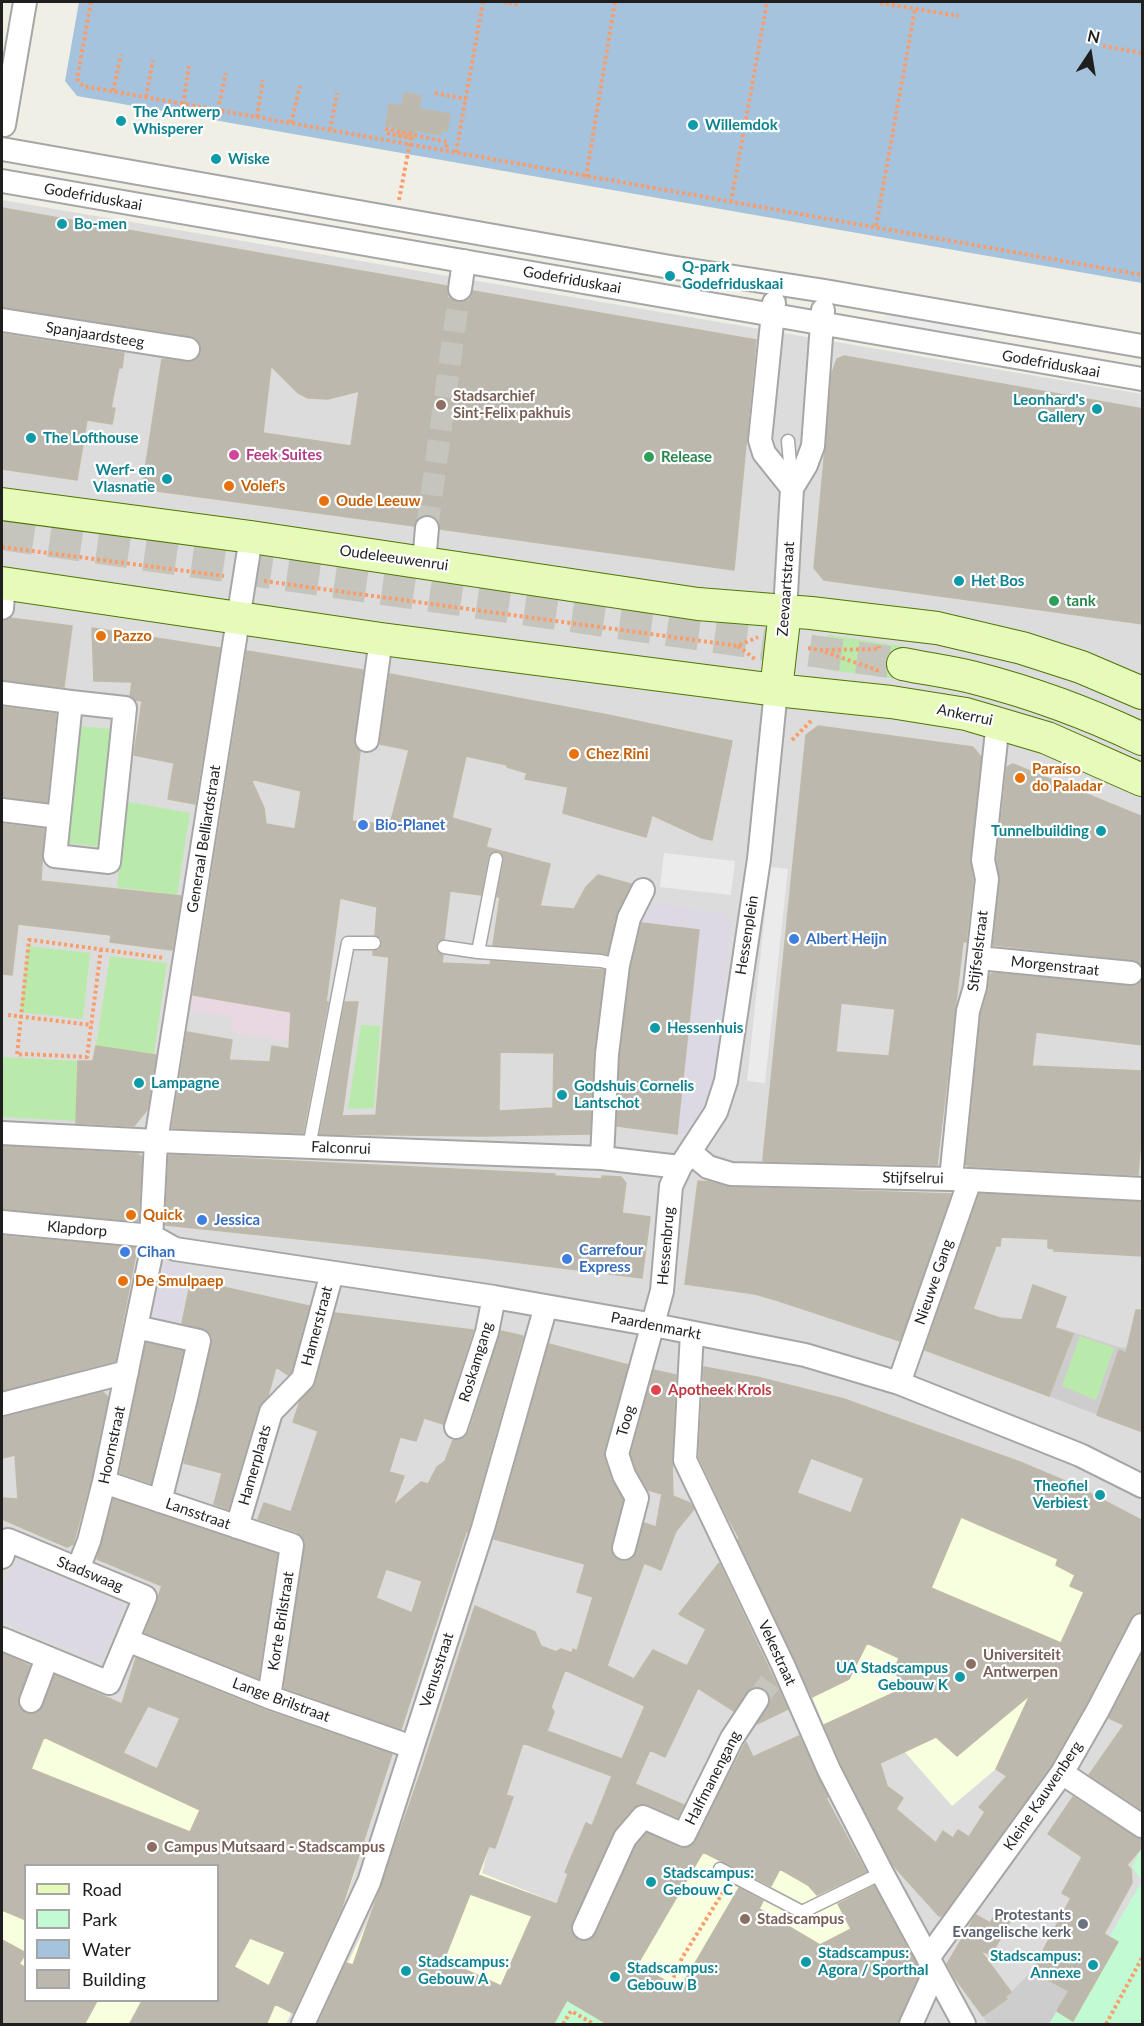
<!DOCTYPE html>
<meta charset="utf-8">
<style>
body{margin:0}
#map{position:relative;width:1144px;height:2026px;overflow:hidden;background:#f0efe5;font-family:Lato,sans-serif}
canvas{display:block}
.frame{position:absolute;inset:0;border:3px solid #1f1f1f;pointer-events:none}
.legend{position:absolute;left:24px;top:1864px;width:195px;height:138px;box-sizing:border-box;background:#fff;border:2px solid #a5a5a5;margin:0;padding:8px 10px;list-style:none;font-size:18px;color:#1f1f1f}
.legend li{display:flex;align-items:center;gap:12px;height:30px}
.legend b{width:30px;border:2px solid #a5a5a5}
.north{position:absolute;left:1060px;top:24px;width:60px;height:60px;-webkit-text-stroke:4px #fff;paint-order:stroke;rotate:12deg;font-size:16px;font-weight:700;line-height:24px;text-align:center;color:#1f1f1f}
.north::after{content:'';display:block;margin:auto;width:21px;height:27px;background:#1f1f1f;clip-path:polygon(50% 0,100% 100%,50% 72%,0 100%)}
</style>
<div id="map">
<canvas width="1144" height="2026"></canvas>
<div class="frame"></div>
<ul class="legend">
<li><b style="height:8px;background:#e6fab9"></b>Road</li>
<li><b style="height:16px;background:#c2fad4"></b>Park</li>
<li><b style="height:16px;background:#a5c3dd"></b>Water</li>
<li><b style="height:16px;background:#bcb8ae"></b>Building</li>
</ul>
<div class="north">N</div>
</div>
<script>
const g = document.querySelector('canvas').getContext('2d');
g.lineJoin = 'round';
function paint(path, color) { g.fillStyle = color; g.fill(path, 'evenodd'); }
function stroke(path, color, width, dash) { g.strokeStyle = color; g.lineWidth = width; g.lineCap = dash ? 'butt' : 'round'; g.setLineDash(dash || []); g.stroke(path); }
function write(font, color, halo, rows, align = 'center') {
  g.font = font + ' Lato,sans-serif'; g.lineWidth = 4.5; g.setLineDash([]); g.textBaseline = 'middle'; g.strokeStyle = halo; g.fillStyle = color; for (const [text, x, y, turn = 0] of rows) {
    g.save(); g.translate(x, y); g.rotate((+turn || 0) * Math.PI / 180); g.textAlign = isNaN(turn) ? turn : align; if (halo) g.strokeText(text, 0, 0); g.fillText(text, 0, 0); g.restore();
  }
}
const residential = new Path2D(`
 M2 200 1142 394V2024H2ZM26 1866H218V2000H26Z`);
const industrial = new Path2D(`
 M191 995 291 1012 289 1041 232 1032 233 1017 189 1010Z`);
const education = new Path2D(`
 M961 1517 1058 1559 1075 1575 1071 1586 1084 1592 1078 1606 1129 1632 1033 1794 996 1769 952 1806 904 1751 902 1690 824 1725 806 1683 955 1530Z
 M29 1665 55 1675 42 1715 52 1740 94 1760 264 1829 355 1871 345 1901 286 2024H2V1718L10 1721ZM26 1866H218V2000H26Z
 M697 1823 808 1885 855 1872 863 1866 921 1971 897 2024H387L332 1996 366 1925 395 1847 489 1846 482 1873 581 1913 570 1936 580 1941 636 1830 687 1843Z`);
const religious = new Path2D(`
 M1057 1327 1119 1347 1135 1349 1113 1421 1033 1390Z
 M1033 1970 1070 1989 1049 2024H987L983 2016 1011 1992Z`);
const grass = new Path2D(`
 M829 635 903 646 898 679 829 670 818 662 822 639Z
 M78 726 114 729 102 847 66 843Z
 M124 801 190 813 177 895 117 887Z
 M28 946 90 953 83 1019 20 1012Z
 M110 956 167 963 154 1054 96 1046Z
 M361 1025 380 1026 374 1108 348 1109Z
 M3 1057 78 1061 76 1121 2 1117Z
 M1080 1336 1114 1348 1096 1400 1062 1386Z`);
const park = new Path2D(`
 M1142 1847V2024H1049L1057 2011 1073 2021 1118 1943 1109 1937 1142 1881 1132 1867Z
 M567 2000 609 2024H553Z`);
const parking = new Path2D(`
 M886 308 982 324 979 343 883 326Z
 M664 853 735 861 731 895 660 887Z
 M770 867 788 869 765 1083 747 1081Z`);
const plaza = new Path2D(`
 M632 900 723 913 731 920 715 1092 689 1135 677 1134 699 930 632 921Z
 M150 1259 191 1268 178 1328 138 1319Z
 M16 1559 125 1605 101 1661 2 1621V1593Z`);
const water = new Path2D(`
 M79 2H1142V283L77 96 65 81Z`);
const building = new Path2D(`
 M404 93 421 96 419 109 450 114 447 131 442 130 441 135 415 130 414 139 397 137 399 128 386 125 389 104 402 106Z
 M2 208 447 286 448 295 452 300 458 302 466 301 471 297 473 291 756 340 734 570 440 529 439 522 434 517 429 515 421 516 414 526 142 489 162 359 186 362 193 361 199 357 201 352 200 344 196 338 190 336 2 307ZM271 366 298 393 308 398 328 399 359 391 351 446 263 433Z
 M2 334 124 353 122 368 119 367 111 408H115L112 424 87 420 77 480 2 469Z
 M844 356 1143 409V624L824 580 814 568 832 373 837 359Z
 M10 618 72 626 64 687 2 680V621Z
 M92 628 220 648 195 804 168 799 174 763 134 755 142 701 135 700 130 696 132 682 94 681Z
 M247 651 363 670 354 738 355 746 360 751 352 821 390 825 409 750 380 744 390 674 608 715 732 741 712 840 702 838 652 815 646 837 563 813 568 787 525 779 527 773 507 767V765L466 756 452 818 491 829 486 847 550 864 540 906 574 909 586 887 598 875 631 884 616 915 607 954 493 945 500 897H497L504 860 502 853 494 851 488 857 481 895 450 891 444 939 438 941 436 945 437 951 443 955 442 963 490 965 491 961 604 970 594 1052 590 1134 484 1136 320 1134 345 1002H358L342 1116 376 1115 389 957 373 955V951L379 950 382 944 381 938 375 935 377 907 340 898 326 1002H328L303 1133 172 1128 187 1032 232 1040 229 1060 270 1062 272 1046 289 1049 291 1012 193 995ZM251 779 301 791 295 829 266 824 264 808ZM500 1052 554 1053 553 1108 499 1111Z
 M2 707 56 714 47 802 2 797Z
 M818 726 973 747 981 757 970 859 973 880 966 942H963L937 1165 763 1161V1159L806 735ZM841 1003 895 1009 889 1056 836 1052Z
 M1013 764 1143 817V966L1138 962 1132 960 993 945 1000 880 997 859 1007 767Z
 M2 824 44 829 41 881 181 896 172 950 110 942 111 935 18 924 12 975 2 974Z
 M642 923 699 930 677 1134 617 1126 620 1055 631 967Z
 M993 973 1130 986 1137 985 1143 980V1045L1036 1032 1032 1066 1143 1071V1117L1138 1175 968 1166 966 1164 981 1014 988 991 990 975Z
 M96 1046 156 1055 147 1110 134 1126 76 1123 78 1061H93Z
 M2 1146 138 1154 142 1157 138 1221 2 1209Z
 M169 1155 555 1174V1176L602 1179V1176L621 1177 626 1183 622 1213 650 1217 642 1278 482 1258 165 1225Z
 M698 1181 711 1182 731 1187 951 1194 900 1341 776 1300 755 1294 685 1284Z
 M979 1194 1141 1202 1143 1256 1054 1251V1249L1048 1248V1239L1001 1237 1000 1246H996L973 1309 1000 1318 1022 1320 1033 1285 1066 1297 1055 1328 1073 1334 1049 1396 925 1350Z
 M2 1236 137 1248 115 1361 2 1390Z
 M191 1280 309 1306 291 1372 288 1375 276 1367 268 1396 258 1408 228 1509 214 1504 222 1473 184 1463 212 1343V1336L208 1331 182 1323Z
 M1136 1310H1143V1432L1097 1415 1119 1350 1126 1353Z
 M335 1313 473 1330 443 1424 424 1418 416 1441 400 1437 389 1472 404 1476 393 1506 421 1482 428 1484 437 1467 445 1461 453 1440 465 1437 469 1432 501 1331 523 1336 470 1524 467 1532H466L401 1729 284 1688 305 1541 297 1532 258 1519 264 1503 291 1512 318 1431 293 1422 300 1401 316 1383ZM386 1569 422 1581 412 1613 376 1598Z
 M146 1343 183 1351 151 1483 120 1473Z
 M549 1344 628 1365 604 1451V1458L611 1479 623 1500 611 1545V1551L614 1557 621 1561H628L634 1557 644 1523 656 1527 662 1494 648 1490 636 1469 631 1454 654 1370 676 1375 672 1459 673 1496 690 1503 694 1509 676 1531 661 1570 644 1563 607 1666 634 1679 653 1650 687 1666 706 1629 679 1614 719 1563 788 1709 757 1724 770 1701 769 1693 764 1688 757 1687 750 1688 734 1711 698 1688 665 1757 650 1750 635 1784 684 1805 678 1817 648 1804H639L633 1808 613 1832 572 1922 571 1929 573 1935 578 1940 585 1941 591 1939 596 1934 636 1845 647 1833 679 1848H686L692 1846 746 1742 753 1757 799 1736 828 1797 826 1798 866 1872 817 1895 808 1885 780 1869 771 1886 703 1852 637 1965 680 1989 739 1888 763 1901 759 1909 820 1945 851 1929 838 1904 874 1886 920 1971 897 2025H609L567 2000 553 2025 318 2024 346 1963 353 1965 423 1766 475 1606 535 1632 541 1646 556 1652 561 1649 572 1653 573 1649 577 1651 593 1597 577 1592 585 1564 494 1539ZM565 1670 645 1706 622 1759 547 1731 554 1712 551 1707ZM523 1743 612 1776 592 1826 586 1823 565 1872 568 1874 557 1904 478 1875 489 1846 495 1848 513 1797 506 1795ZM470 1894 532 1916 501 1986 444 1960Z
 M704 1367 757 1377 844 1399 1020 1462 1072 1484 1143 1521V1612L1135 1613 1130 1619 1086 1704 1050 1767 942 1916H939L892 1864 841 1764 824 1725 902 1689 895 1669 899 1658 867 1643 849 1679 812 1697 738 1540 739 1538 726 1514 699 1457ZM811 1458 864 1478 851 1513 797 1493ZM961 1517 1058 1559 1056 1565 1075 1575 1070 1586 1084 1592 1061 1643 931 1588ZM1030 1695 996 1769 1007 1776 979 1807 985 1812 969 1837 958 1830 953 1838 943 1831 936 1843 896 1809 903 1798 887 1786 880 1763 936 1737 957 1756Z
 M103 1392 108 1397 91 1479 73 1544 67 1547 2 1519V1498L18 1499 15 1455 2 1458V1417Z
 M114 1499 277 1554 258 1678 145 1633 162 1586 97 1559Z
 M2 1653 30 1666 18 1703 20 1709 27 1714H34L40 1711 55 1675 122 1704 136 1658 264 1710 392 1754 341 1910 293 2013 275 2004 266 2025H129L142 2001H218V1866H26V1920L2 1910ZM148 1706 180 1718 157 1769 123 1753ZM44 1737 200 1810 190 1832 31 1769ZM250 1938 285 1952 269 1986 234 1967Z
 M1143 1653V1810L1089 1775 1124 1725 1109 1718Z
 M1073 1797 1135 1837 1143 1839V1846L1127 1865 1131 1869 1132 1883 1104 1934 1118 1942 1073 2021 1057 2011 1069 1991 1032 1971 1071 1898 1062 1893 1082 1857 1048 1834Z
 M998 1910 1012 1918 991 1955 980 1950 1011 1992 1005 1997 1007 1999 983 2016 955 1978 947 1964 976 1915 990 1923Z
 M2 1940 26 1953 19 1964 26 1968V2001H97L84 2025H2Z`);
const streetTunnel = new Path2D(`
 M427 528 460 289
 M757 1700 774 1677`);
const secondaryTunnel = new Path2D(`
 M2 534 903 664`);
const path = new Path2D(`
 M91 2 77 79 83 86 1142 275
 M503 2 520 5
 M880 3 959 16
 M1103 46 1142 53
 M113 91 121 55
 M435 93 466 99
 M146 97 153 60
 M183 104 189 66
 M218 110 226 73
 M257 117 263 80
 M291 123 300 86
 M330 130 337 93
 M456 152 483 2
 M586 177 615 2
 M399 200 407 158
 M731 202 767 2
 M876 226 915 9
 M2 547 224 576
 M264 581 731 645 737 646 758 637
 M738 646 756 660
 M808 648 821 650 879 649V646
 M825 652 877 670V673
 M792 740 812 720
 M101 949 87 1057 24 1054 17 1055 29 940 39 941 164 958
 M8 1015 92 1025
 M671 1983 682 1958 725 1889
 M563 2024 571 2011 594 2024
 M1106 2024 1142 1958`);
const lane = new Path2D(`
 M788 441 792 484
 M496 859 478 952 601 961 618 965
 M444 947 478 952
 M309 1147 348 943H374
 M720 1869 802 1912 882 1873`);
const street = new Path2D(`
 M2 124 4 125 25 2
 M2 149 670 267 825 291 1142 346
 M2 181 1142 379
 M460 289 464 261
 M774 303 760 440 764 453 792 488
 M2 320 188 349
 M424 562 427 528
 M2 608 4 583
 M785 611 792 488 806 465 813 446 823 310
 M2 693 71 702
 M71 702 125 708 109 862 55 856Z
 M367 740 381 639
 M2 810 59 817
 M979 958 1131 973
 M2 1133 156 1141 602 1158 680 1167
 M690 1152 708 1167 731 1174 951 1179 1142 1189
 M602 1158 607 1054 618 965 629 918 643 890
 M951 1179 968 1011 975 987 987 879 983 860 998 722
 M2 1222 152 1236 175 1249 494 1297 654 1325 805 1355 899 1383 1080 1455 1142 1486
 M136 1327 199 1341 186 1398 160 1501
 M692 1333 685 1460 783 1665 829 1770 882 1873 964 2024
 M899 1383 970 1180
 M2 1404 127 1372
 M456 1427 487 1332 494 1297
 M104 1482 292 1545 269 1697
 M237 1527 271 1412 303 1379 332 1273
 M624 1548 637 1498 624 1475 617 1454 662 1291 671 1186 680 1167 716 1112 726 1081 759 859 776 690
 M2 1557 8 1540 145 1597 109 1683 2 1639
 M78 1569 89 1541 104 1482 150 1259 156 1141 251 537
 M127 1640 269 1697 412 1747
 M31 1701 47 1658
 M1062 1773 1142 1826
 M584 1928 625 1838 643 1817 684 1835 732 1738 757 1700
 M928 1958 1062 1773 1098 1710 1142 1625
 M303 2024 369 1882 483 1528 546 1306
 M911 2024 935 1971`);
const secondary = new Path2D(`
 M2 504 251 537 698 604 811 613 937 628 1022 648 1081 667 1142 693
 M2 583 381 639 776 690 891 702 966 714 1047 738 1142 780
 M903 664C927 669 951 672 975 678 1033 693 1088 713 1142 739
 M776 690 785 611`);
const pathBridge = new Path2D(`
 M407 158 411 138 386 133 387 129 447 142 446 150`);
const markers = [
 [121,121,6,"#0f9aa8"],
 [693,125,6,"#0f9aa8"],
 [216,159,6,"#0f9aa8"],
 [62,224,6,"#0f9aa8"],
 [670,276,6,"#0f9aa8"],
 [441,405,6,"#8d6e63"],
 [1097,409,6,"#0f9aa8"],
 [31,438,6,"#0f9aa8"],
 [234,455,6,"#d1479c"],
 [649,457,6,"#2e9e5b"],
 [167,479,6,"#0f9aa8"],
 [229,486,6,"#e8710a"],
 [324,501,6,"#e8710a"],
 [959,581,6,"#0f9aa8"],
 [1054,601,6,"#2e9e5b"],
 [101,636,6,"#e8710a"],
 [574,754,6,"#e8710a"],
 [1020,778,6,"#e8710a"],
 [363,825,6,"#3f7fe0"],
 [1101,831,6,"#0f9aa8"],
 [794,939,6,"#3f7fe0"],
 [655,1028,6,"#0f9aa8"],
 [139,1083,6,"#0f9aa8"],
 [562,1095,6,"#0f9aa8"],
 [131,1215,6,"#e8710a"],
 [202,1220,6,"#3f7fe0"],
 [125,1252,6,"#3f7fe0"],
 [567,1259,6,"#3f7fe0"],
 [123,1281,6,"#e8710a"],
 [656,1390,6,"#e0444e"],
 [1100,1495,6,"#0f9aa8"],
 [971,1664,6,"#8d6e63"],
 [960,1677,6,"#0f9aa8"],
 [152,1847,6,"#8d6e63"],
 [651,1882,6,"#0f9aa8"],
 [745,1919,6,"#8d6e63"],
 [1083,1924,6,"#6b7280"],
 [806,1962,6,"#0f9aa8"],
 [1093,1965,6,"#0f9aa8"],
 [406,1971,6,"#0f9aa8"],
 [615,1977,6,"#0f9aa8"]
];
const cultureNames = [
 ["The Antwerp",133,112],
 ["Whisperer",133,129],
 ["Willemdok",705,125],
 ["Wiske",228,159],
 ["Bo-men",74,224],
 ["Q-park",682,267],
 ["Godefriduskaai",682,284],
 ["Leonhard's",1085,400,"right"],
 ["Gallery",1085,417,"right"],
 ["The Lofthouse",43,438],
 ["Werf- en",155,470,"right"],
 ["Vlasnatie",155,487,"right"],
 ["Het Bos",971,581],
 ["Tunnelbuilding",1089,831,"right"],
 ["Hessenhuis",667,1028],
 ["Lampagne",151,1083],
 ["Godshuis Cornelis",574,1086],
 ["Lantschot",574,1103],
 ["Theofiel",1088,1486,"right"],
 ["Verbiest",1088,1503,"right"],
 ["UA Stadscampus",948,1668,"right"],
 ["Gebouw K",948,1685,"right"],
 ["Stadscampus:",663,1873],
 ["Gebouw C",663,1890],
 ["Stadscampus:",818,1953],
 ["Agora / Sporthal",818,1970],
 ["Stadscampus:",1081,1956,"right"],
 ["Annexe",1081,1973,"right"],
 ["Stadscampus:",418,1962],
 ["Gebouw A",418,1979],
 ["Stadscampus:",627,1968],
 ["Gebouw B",627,1985]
];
const streetNames = [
 ["Godefriduskaai",93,197,10],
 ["Godefriduskaai",572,280,10],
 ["Spanjaardsteeg",95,335,9],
 ["Godefriduskaai",1051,364,10],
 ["Oudeleeuwenrui",394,558,8],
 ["Zeevaartstraat",786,589,-86],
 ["Ankerrui",965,715,12],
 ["Generaal Belliardstraat",204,839,-81],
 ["Hessenplein",747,935,-81],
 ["Stijfselstraat",978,951,-83],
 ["Morgenstraat",1055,966,6],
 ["Falconrui",341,1148,2],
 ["Stijfselrui",913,1178,1],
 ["Klapdorp",77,1229,5],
 ["Hessenbrug",666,1246,-85],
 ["Nieuwe Gang",934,1282,-71],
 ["Hamerstraat",317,1326,-75],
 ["Paardenmarkt",656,1326,11],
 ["Roskamgang",476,1362,-73],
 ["Toog",626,1421,-74],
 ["Hoornstraat",112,1445,-78],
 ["Hamerplaats",255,1465,-74],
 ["Lansstraat",198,1514,19],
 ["Stadswaag",90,1574,22],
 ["Korte Brilstraat",281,1621,-81],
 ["Vekestraat",777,1653,65],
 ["Venusstraat",437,1670,-72],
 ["Lange Brilstraat",281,1700,20],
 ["Halfmanengang",713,1778,-63],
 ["Kleine Kauwenberg",1043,1796,-56]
];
const educationNames = [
 ["Stadsarchief",453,396],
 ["Sint-Felix pakhuis",453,413],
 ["Universiteit",983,1655],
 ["Antwerpen",983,1672],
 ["Campus Mutsaard - Stadscampus",164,1847],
 ["Stadscampus",757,1919]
];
const hotelNames = [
 ["Feek Suites",246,455]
];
const leisureNames = [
 ["Release",661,457],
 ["tank",1066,601]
];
const foodNames = [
 ["Volef's",241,486],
 ["Oude Leeuw",336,501],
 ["Pazzo",113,636],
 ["Chez Rini",586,754],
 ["Paraíso",1032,769],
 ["do Paladar",1032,786],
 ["Quick",143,1215],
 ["De Smulpaep",135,1281]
];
const shopNames = [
 ["Bio-Planet",375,825],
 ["Albert Heijn",806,939],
 ["Jessica",214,1220],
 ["Carrefour",579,1250],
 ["Express",579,1267],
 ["Cihan",137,1252]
];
const healthNames = [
 ["Apotheek Krols",668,1390]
];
const worshipNames = [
 ["Protestants",1071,1915],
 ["Evangelische kerk",1071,1932]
];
paint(residential, '#dddcdc');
paint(industrial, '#e9d7e1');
paint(education, '#f7ffde');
paint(religious, '#cdcdcd');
paint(grass, '#baeaab');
paint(park, '#c2fad4');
paint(parking, '#ebebeb');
paint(plaza, '#dcd9e5');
paint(water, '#a5c3dd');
paint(building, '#bcb8ae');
stroke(building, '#c1b9a7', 1.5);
stroke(streetTunnel, '#c6c5bd', 22, [22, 11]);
stroke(secondaryTunnel, '#c6c5bd', 32, [32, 16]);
stroke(lane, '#a6a6a6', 15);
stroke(street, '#a6a6a6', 26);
stroke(secondary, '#4f7704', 34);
stroke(path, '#fa9d6b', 4, [3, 3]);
stroke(lane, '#fff', 12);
stroke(street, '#fff', 22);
stroke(secondary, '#e6fab9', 32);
stroke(pathBridge, '#fa9d6b', 4, [3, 3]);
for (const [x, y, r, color] of markers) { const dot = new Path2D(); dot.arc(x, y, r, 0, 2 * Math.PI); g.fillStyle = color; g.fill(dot); stroke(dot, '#fff', 2); }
write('bold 15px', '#0d838f', '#fff', cultureNames, 'left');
write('15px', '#1f1f1f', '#fff', streetNames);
write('bold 15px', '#785e54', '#fff', educationNames, 'left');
write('bold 15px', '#b23c85', '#fff', hotelNames, 'left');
write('bold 15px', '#27864d', '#fff', leisureNames, 'left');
write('bold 15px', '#c56008', '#fff', foodNames, 'left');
write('bold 15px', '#366cbe', '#fff', shopNames, 'left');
write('bold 15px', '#be3a42', '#fff', healthNames, 'left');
write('bold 15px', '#5b616d', '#fff', worshipNames, 'right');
</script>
